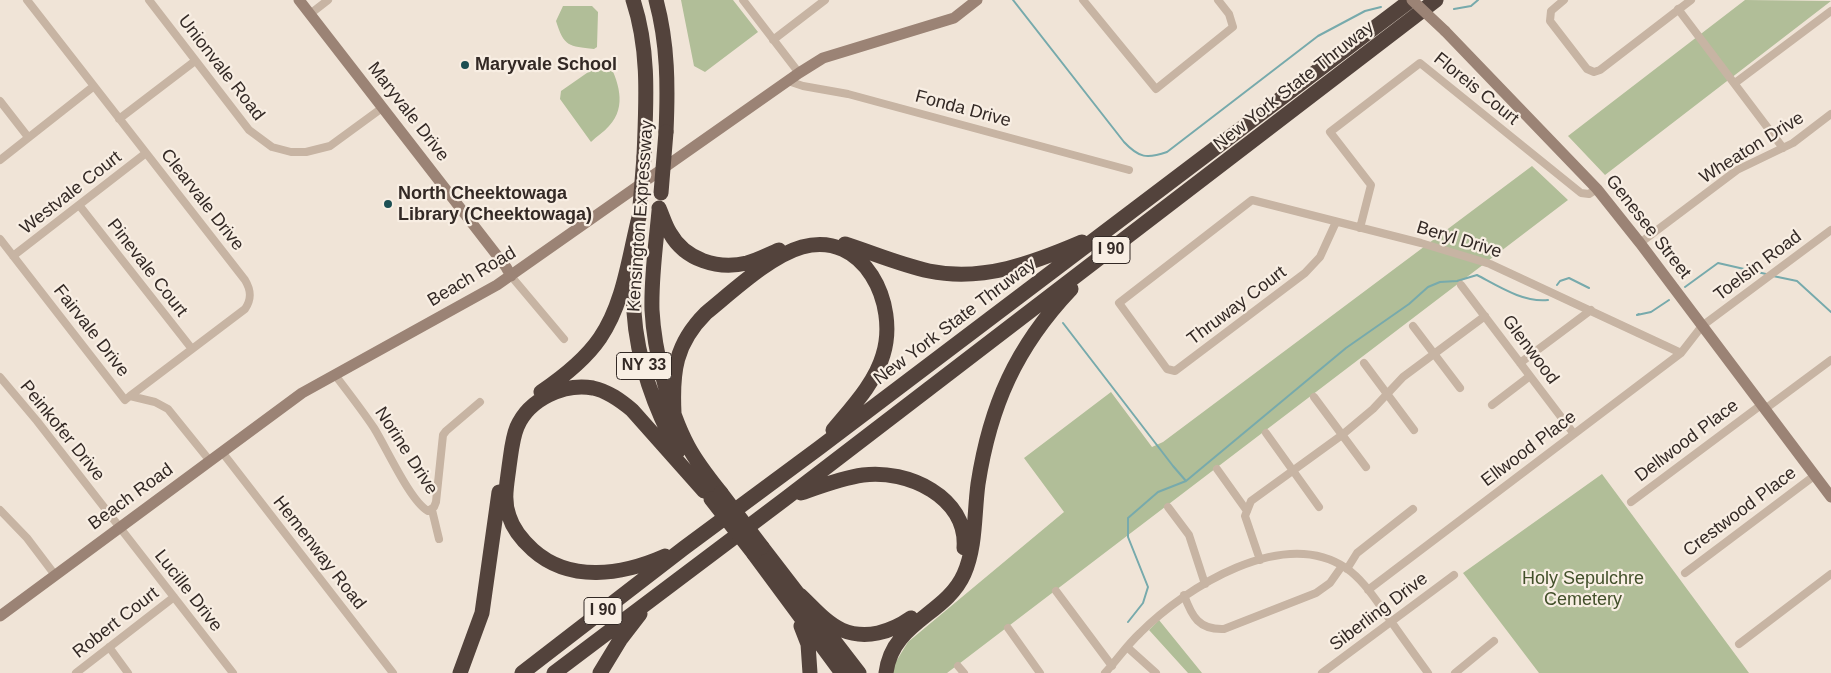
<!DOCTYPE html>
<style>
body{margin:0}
canvas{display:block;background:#f0e4d7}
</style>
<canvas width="1831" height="673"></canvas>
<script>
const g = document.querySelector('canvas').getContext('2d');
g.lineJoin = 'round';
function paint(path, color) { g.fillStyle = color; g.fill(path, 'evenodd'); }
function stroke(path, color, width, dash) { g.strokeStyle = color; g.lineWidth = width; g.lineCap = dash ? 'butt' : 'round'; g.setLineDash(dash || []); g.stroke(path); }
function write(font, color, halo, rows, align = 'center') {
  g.font = font + ' Arial,sans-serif'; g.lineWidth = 4.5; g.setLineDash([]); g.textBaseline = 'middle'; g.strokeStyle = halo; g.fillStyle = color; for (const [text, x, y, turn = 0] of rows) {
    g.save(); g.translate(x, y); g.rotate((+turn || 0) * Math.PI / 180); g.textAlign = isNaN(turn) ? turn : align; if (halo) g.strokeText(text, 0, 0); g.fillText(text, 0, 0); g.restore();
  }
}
const green = new Path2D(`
 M681 0H733L758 32 705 72 694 66Z
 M1745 0 1831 1 1605 175 1568 136Z
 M563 6H592L598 12 597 47 594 49C569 46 564 47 556 21Z
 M607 59C618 80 628 106 609 126 604 132 597 136 591 142L560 99 561 91Z
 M1532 166 1568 200 947 673H893L892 668 908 642 1064 512 1024 458 1111 392 1152 447 1163 442Z
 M1602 474 1749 673H1539L1463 573Z
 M1159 620 1202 673H1188L1149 630Z`);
const stream = new Path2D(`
 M1013 0 1124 142C1139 158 1147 159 1167 152L1318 36 1365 11 1381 7
 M1454 9 1471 6 1478 0
 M1773 276 1797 281 1831 312
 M1557 285 1560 281 1569 278 1589 288
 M1685 287 1718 263 1766 274
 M1639 314 1637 315 1651 312 1669 300
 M1063 323 1173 466 1186 481
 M1128 622 1143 603 1148 587 1128 537V518L1158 492 1186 481 1346 348 1409 304 1428 287 1440 282 1457 281 1477 275C1498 286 1524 303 1548 300`);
const street = new Path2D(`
 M27 0 245 280C251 290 252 299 245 309L130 396
 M149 0 249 130 272 147 291 152H306L330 146 382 108
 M743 0 799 73
 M1083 0 1156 89 1233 27 1229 14 1218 0
 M1564 0 1551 11 1550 21 1587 69 1594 72 1600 70 1691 0
 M1678 9 1783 148
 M310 14 328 0
 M773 40 825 0
 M788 81 803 86 848 94 1129 170
 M1735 83 1831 11
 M0 101 28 137
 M119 119 195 61
 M0 160 94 86
 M79 205 192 349
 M1336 222 1320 257 1305 273 1175 371 1167 369 1119 303 1252 200 1421 243 1490 264 1681 353
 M1360 228 1371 185 1330 132 1420 63 1581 193 1589 194 1597 189
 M0 239 125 400 130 396 155 402 168 409 210 461
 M1640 243 1737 170 1793 143 1831 114
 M13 256 146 153
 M511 276 564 339
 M1461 285 1574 434
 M1413 326 1460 388
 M1364 363 1414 430
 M1520 363 1591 310
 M335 375C348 392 362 410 374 428 386 447 410 501 428 511L434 507 436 502 443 435 446 431 480 402
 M0 377 37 421 233 673
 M1314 397 1366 467
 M1492 405 1530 376
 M1765 409 1831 360
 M1266 433 1319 507
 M222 452 393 673
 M1217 469 1247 511
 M1631 502 1761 405
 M1168 507 1189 535 1205 584
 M0 510 27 538 55 575
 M432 510 439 539
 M1260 560 1245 516 1251 501 1342 435 1373 409 1403 377 1485 316
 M1347 569 1357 553 1413 509
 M1685 573 1814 476
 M1368 590 1681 353 1702 326 1831 230
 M1056 591 1112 666
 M1184 595C1192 617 1199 630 1224 629L1316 593 1330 583 1342 566
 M1008 628 1040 673
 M1739 644 1831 574
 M109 647 128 673
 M1127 647 1156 673
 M958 666 964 673
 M76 673 174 597
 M1105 673C1117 660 1127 645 1140 633 1186 587 1283 526 1346 568 1362 579 1373 596 1384 611 1398 632 1413 652 1428 673
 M1322 673 1454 575
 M1455 673 1494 641`);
const secondary = new Path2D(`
 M299 0 506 267 511 276
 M1445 31 1597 189 1640 243 1831 497
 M0 616 302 393 497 285 799 73 823 58 954 18 977 0`);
const highway = new Path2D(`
 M633 0C650 51 646 103 644 157
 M656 0C668 44 668 87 666 132
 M659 208C663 217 665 225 670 233 685 260 718 270 747 263 758 260 769 254 779 250
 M659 211C656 244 651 277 652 310 654 350 669 411 688 446 697 463 709 478 721 493
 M845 244C873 253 901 265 929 271 983 282 1033 263 1082 242
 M634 262C634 278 633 295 634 312 637 360 655 410 678 451
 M541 392C563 377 585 360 600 338 624 303 629 256 639 217
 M674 413C672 372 675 344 706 313 732 292 770 256 802 247 864 230 899 304 883 355 875 383 852 407 833 430
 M801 493C821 486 842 478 863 475 907 469 968 497 964 548
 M762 547 859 673
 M754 554 842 673
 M665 556C622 575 570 583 533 550 523 541 513 529 509 516 503 500 507 484 509 467 511 454 512 439 517 427 529 399 564 383 593 388 608 391 621 401 632 410L704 491
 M800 595C813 607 826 623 842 630 866 640 891 632 911 618
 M801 626 808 644 810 673
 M460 673 482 613 499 492
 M522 673 684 548 819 448 1411 0
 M554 673 785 499 1436 0
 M600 673 620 640 640 614
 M886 673C892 622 946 615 964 574 976 547 974 514 978 484 990 406 1016 347 1071 289`);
const secondaryBridge = new Path2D(`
 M1412 0 1445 31`);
const highwayBridge = new Path2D(`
 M661 193 666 132
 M640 206 644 157
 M721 493 762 547
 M711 499 754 554`);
const markers = [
 [465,65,5,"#1c4f53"],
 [388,204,5,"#1c4f53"]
];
const shields = [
 [1111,250,38],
 [644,366,55],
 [603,611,38]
];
const shieldNames = [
 ["I 90",1111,250],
 ["NY 33",644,366],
 ["I 90",603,611]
];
const poiNames = [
 ["Maryvale School",475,65],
 ["North Cheektowaga",398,194],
 ["Library (Cheektowaga)",398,215]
];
const streetNames = [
 ["Unionvale Road",221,68,52],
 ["New York State Thruway",1294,86,-38],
 ["Floreis Court",1476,89,39],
 ["Fonda Drive",963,109,15],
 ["Maryvale Drive",408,112,52],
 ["Wheaton Drive",1752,148,-32],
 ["Westvale Court",71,193,-38],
 ["Clearvale Drive",202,200,52],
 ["Kensington Expressway",641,216,-86],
 ["Genesee Street",1648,227,52],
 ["Beryl Drive",1459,240,17],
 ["Toelsin Road",1758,266,-37],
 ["Pinevale Court",147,268,52],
 ["Beach Road",472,277,-31],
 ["Thruway Court",1237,306,-37],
 ["New York State Thruway",955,322,-37],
 ["Fairvale Drive",91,331,52],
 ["Glenwood",1530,350,53],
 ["Peinkofer Drive",62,431,51],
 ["Dellwood Place",1687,441,-37],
 ["Ellwood Place",1529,449,-37],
 ["Norine Drive",406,451,57],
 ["Beach Road",131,497,-36],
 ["Crestwood Place",1740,512,-37],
 ["Hemenway Road",319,553,52],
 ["Lucille Drive",188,591,52],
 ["Siberling Drive",1379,612,-37],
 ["Robert Court",116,623,-38]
];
const parkNames = [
 ["Holy Sepulchre",1583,579],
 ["Cemetery",1583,600]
];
paint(green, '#b1be98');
stroke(stream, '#77aaac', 2);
stroke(street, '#c7b4a3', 8);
stroke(secondary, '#9b8375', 11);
stroke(highway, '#53433c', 15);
stroke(secondaryBridge, '#9b8375', 11);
stroke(highwayBridge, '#53433c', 15);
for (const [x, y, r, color] of markers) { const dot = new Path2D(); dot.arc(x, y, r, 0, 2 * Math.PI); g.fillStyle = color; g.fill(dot); stroke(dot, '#f8eee3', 2); }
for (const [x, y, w] of shields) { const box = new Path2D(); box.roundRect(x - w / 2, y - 13.5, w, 27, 4); g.fillStyle = '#f8eee3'; g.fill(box); stroke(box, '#332925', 1); }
write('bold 16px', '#332925', null, shieldNames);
write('bold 18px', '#332925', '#f8eee3', poiNames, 'left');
write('18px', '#332925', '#f8eee3', streetNames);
write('18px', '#42502a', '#f8eee3', parkNames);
</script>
